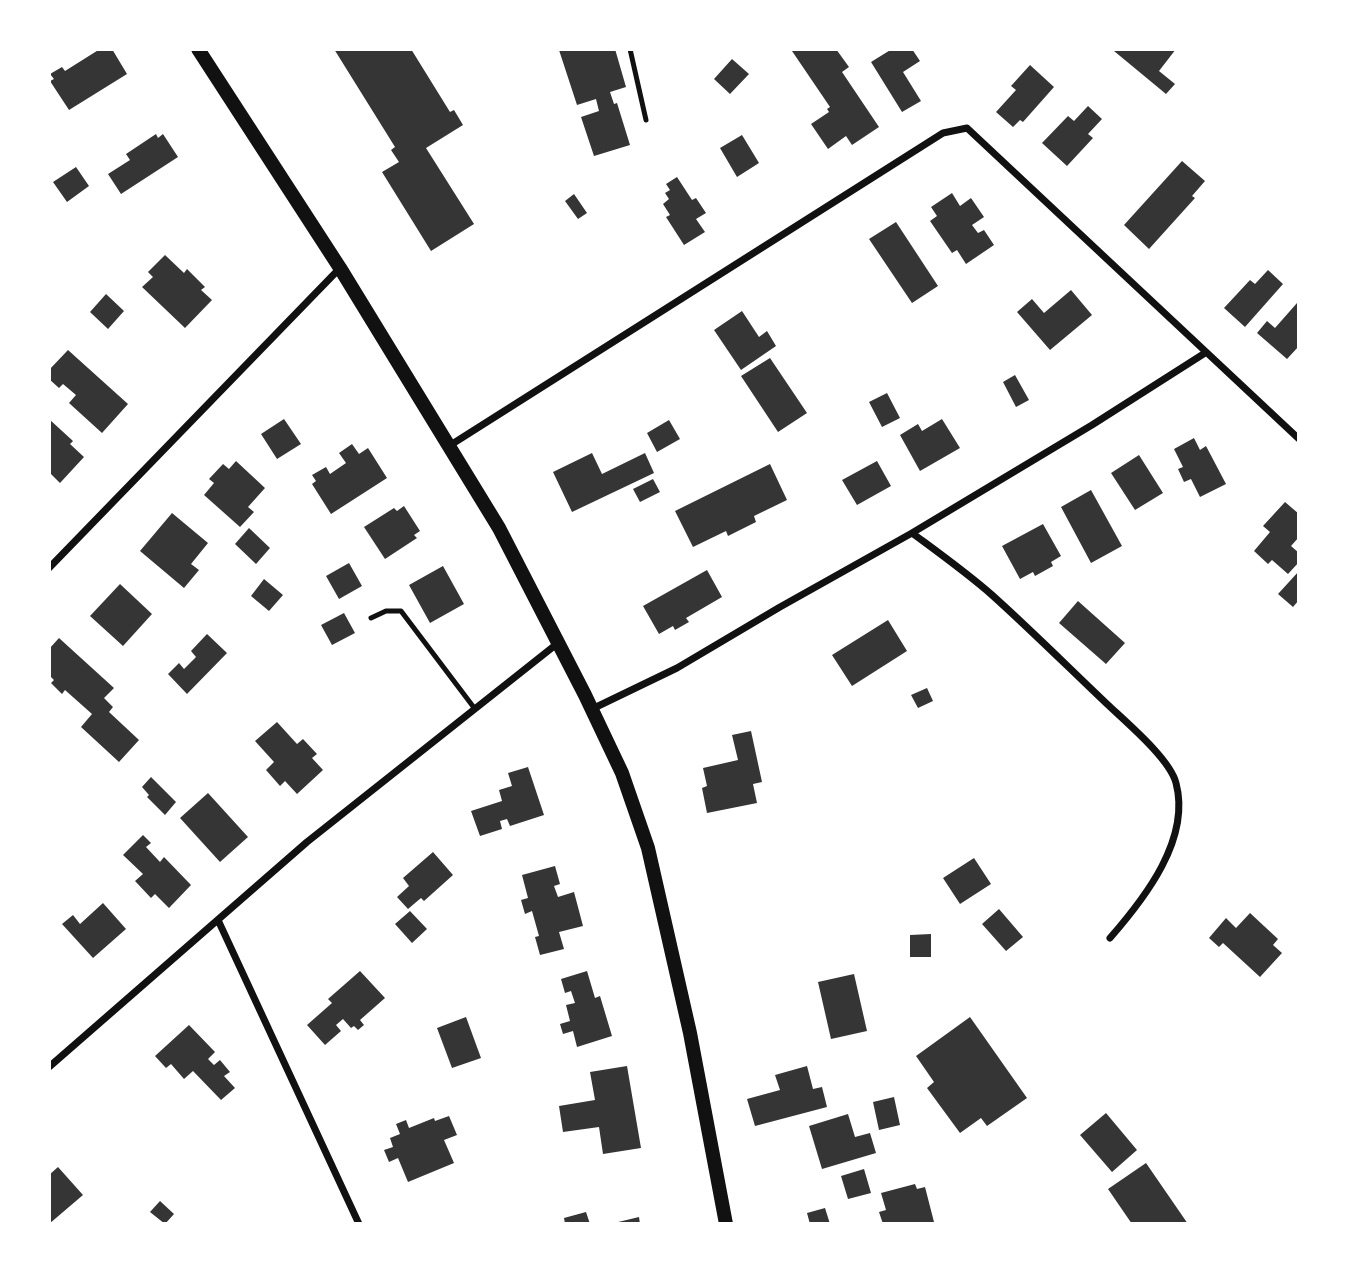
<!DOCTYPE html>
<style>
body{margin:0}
#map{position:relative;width:1348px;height:1273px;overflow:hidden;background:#fff;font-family:"Sofia Sans Condensed",sans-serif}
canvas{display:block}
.frame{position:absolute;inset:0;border:51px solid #fff;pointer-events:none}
</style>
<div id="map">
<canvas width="1348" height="1273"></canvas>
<div class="frame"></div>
</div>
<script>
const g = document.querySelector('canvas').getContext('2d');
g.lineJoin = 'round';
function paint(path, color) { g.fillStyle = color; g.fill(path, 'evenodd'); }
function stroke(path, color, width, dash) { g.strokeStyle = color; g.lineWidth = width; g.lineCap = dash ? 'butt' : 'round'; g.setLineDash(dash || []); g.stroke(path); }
const building = new Path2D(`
 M100 49H112L127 74 69 110 50 81 54 79 50 74 62 67 65 71Z
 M334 49H411L450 112 454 110 463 125 426 148 474 224 431 251 382 172 399 162 391 150 395 147Z
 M564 49H615L626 87 610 92 614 104 617 103 630 145 594 156 581 117 599 111 596 99 577 105 559 50Z
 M794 49H836L849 67 842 72 879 127 852 145 846 136 828 149 811 124 829 112 827 109 830 107 792 51Z
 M892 49H912L920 61 903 72 921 101 902 112 871 62Z
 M1115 49H1176L1159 71 1175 84 1166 94 1114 51Z
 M732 59 749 74 730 94 714 79Z
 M1030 65 1054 87 1023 122 1020 120 1013 127 996 112 1016 90 1011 86Z
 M1088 106 1102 119 1088 134 1093 138 1067 166 1042 143 1068 116 1074 121Z
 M156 134 158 138 163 134 178 157 121 194 108 174 130 160 126 154Z
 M742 135 759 163 737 177 720 148Z
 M1182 161 1205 181 1192 196 1195 198 1149 249 1124 225Z
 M76 167 89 186 67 202 53 182Z
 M677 177 692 200 696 198 706 213 696 219 705 232 684 245 666 217 670 215 663 204 669 199 665 193 670 190 666 184Z
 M952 193 960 206 971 198 984 217 972 225 978 233 984 230 994 245 966 264 957 250 952 253 930 221 937 216 931 207Z
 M574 194 587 213 578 219 565 201Z
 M896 222 938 286 912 303 869 239Z
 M165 255 184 273 187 269 205 287 201 290 212 300 185 328 142 287 153 277 148 272Z
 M1268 270 1283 284 1245 327 1224 308 1250 280 1255 284Z
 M1071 290 1092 315 1050 350 1017 312 1032 299 1044 313Z
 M106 294 124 311 108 329 90 312Z
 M1297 303 1299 305V346L1287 359 1257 333 1267 321 1275 328Z
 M742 311 759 337 767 331 776 346 741 370 714 330Z
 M68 350 128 404 102 433 69 403 76 395 63 384 59 388 49 379V370Z
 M770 358 807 413 778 432 741 376Z
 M1015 375 1029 400 1016 407 1003 382Z
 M887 393 900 418 882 427 869 402Z
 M49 419 73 441 70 444 84 457 60 483 49 472Z
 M284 419 301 444 277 459 261 434Z
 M942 419 960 448 920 471 900 435 918 424 922 431Z
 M669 420 680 439 657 452 647 433Z
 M1194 438 1200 450 1206 446 1226 484 1200 497 1191 479 1184 482 1178 469 1183 467 1174 449Z
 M352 444 359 454 368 448 387 478 331 514 312 484 316 481 312 475 326 467 330 474 346 463 339 453Z
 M592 453 602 474 645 453 654 473 572 512 553 472Z
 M1139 455 1163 493 1135 510 1111 473Z
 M236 461 265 488 248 507 254 512 240 527 204 495 214 483 209 479 223 464 229 469Z
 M877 461 891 486 857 505 842 480Z
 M770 464 787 500 754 516 756 522 728 536 726 531 693 547 675 511Z
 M653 479 660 492 640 502 633 489Z
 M1091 490 1122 546 1091 563 1061 507Z
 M1285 502 1299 514V537L1291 546 1299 553V562L1288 574 1272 560 1268 564 1254 551 1270 532 1263 526Z
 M404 506 420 531 414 535 417 538 385 559 364 527 394 508 397 511Z
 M172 513 208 543 191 564 199 570 184 588 140 551Z
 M1043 524 1061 556 1051 562 1053 566 1035 576 1033 572 1020 579 1002 546Z
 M249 528 270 548 256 564 235 544Z
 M349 563 362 586 339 599 326 576Z
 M443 566 464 604 430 623 409 585Z
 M707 570 722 597 686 618 689 622 675 630 673 626 659 634 643 606Z
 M1299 571V600L1293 607 1278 594Z
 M264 579 283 595 269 611 251 596Z
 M120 584 152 614 123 646 90 616Z
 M1078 601 1125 643 1106 664 1059 623Z
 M344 613 355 633 332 645 321 625Z
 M888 620 907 651 852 686 832 655Z
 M207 634 227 653 187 694 168 674 179 663 184 669 196 657 191 651Z
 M59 638 114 688 104 698 113 707 109 712 139 740 119 762 81 727 92 714 65 690 62 694 51 683 54 680 49 675V649Z
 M927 688 933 701 918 708 911 695Z
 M277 722 297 744 303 739 317 754 312 758 323 770 297 794 285 781 280 786 266 770 274 762 255 741Z
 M751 731 762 782 753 784 757 803 707 813 702 788 707 786 703 768 738 760 732 735Z
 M528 767 544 815 510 826 507 819 500 821 502 829 480 836 471 811 502 801 499 790 512 786 508 773Z
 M151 777 176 802 165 815 147 797 149 795 142 787Z
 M208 793 248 837 220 862 180 818Z
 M143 835 151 843 146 847 160 862 164 857 191 885 169 908 155 894 151 898 135 881 143 874 123 855Z
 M433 852 453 875 424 901 421 898 408 909 397 897 409 886 403 878Z
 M974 858 991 884 960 904 943 878Z
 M555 866 560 884 554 886 558 897 574 892 583 926 559 932 564 949 540 955 535 937 539 936 532 911 525 914 521 900 528 898 522 875Z
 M103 903 126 929 93 958 62 924 73 915 80 924Z
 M999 909 1023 937 1006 951 982 924Z
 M410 911 427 929 412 943 395 924Z
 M1250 913 1278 939 1273 945 1282 953 1260 977 1223 943 1219 947 1209 938 1226 918 1236 928Z
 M931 934V957H910V935Z
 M360 971 385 998 360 1020 364 1025 358 1030 354 1026 351 1028 343 1019 336 1025 341 1031 325 1045 307 1025 332 1003 328 999Z
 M587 971 595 998 600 996 612 1036 577 1047 573 1031 563 1034 560 1024 570 1021 566 1005 575 1003 571 991 565 993 561 979Z
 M854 974 867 1031 831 1039 818 982Z
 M466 1017 481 1058 452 1068 437 1028Z
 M970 1017 1027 1098 987 1126 981 1118 960 1133 927 1088 934 1082 916 1056Z
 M189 1025 215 1052 208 1059 214 1065 220 1060 230 1072 224 1076 235 1088 221 1100 193 1071 184 1079 171 1064 166 1068 155 1056Z
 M627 1066 641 1148 603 1154 599 1127 563 1132 559 1106 595 1100 590 1072Z
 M807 1066 813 1089 822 1087 827 1107 755 1126 747 1099 780 1090 775 1075Z
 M894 1097 900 1125 879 1130 873 1102Z
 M1106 1113 1137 1150 1112 1172 1080 1135Z
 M848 1114 855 1137 870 1133 876 1153 822 1169 809 1126Z
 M449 1116 457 1135 444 1140 454 1163 408 1182 398 1158 389 1162 384 1150 393 1147 390 1138 400 1134 396 1124 406 1120 409 1128 434 1118 435 1121Z
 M1146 1163 1188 1224H1132L1108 1189Z
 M58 1167 83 1195 49 1224V1175Z
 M864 1169 871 1193 848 1199 841 1176Z
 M915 1184 917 1189 925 1187 934 1222 883 1224 879 1212 886 1210 881 1193Z
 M160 1201 174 1214 165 1224 150 1212Z
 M825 1208 830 1224H810L807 1213Z
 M586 1212 590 1224H565L564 1218Z
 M639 1217 640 1224H614V1223Z`);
const service = new Path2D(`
 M630 49 646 120
 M371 618 386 611H401L475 709`);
const minor = new Path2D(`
 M449 446 943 133 967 128 1299 439
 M912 533C939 553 967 573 992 595 1031 630 1069 668 1107 704 1126 722 1170 759 1176 783 1191 839 1145 898 1110 938
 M49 568 340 268
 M592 709 677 668 780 607 912 533 1092 425 1205 353
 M218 920 359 1224
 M49 1067 307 842 558 643`);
const secondary = new Path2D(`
 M198 49 340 268 499 528 585 695 622 773 648 848 690 1033 726 1224`);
paint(building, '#353535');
stroke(service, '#111', 5);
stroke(minor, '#111', 7);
stroke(secondary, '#111', 14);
</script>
